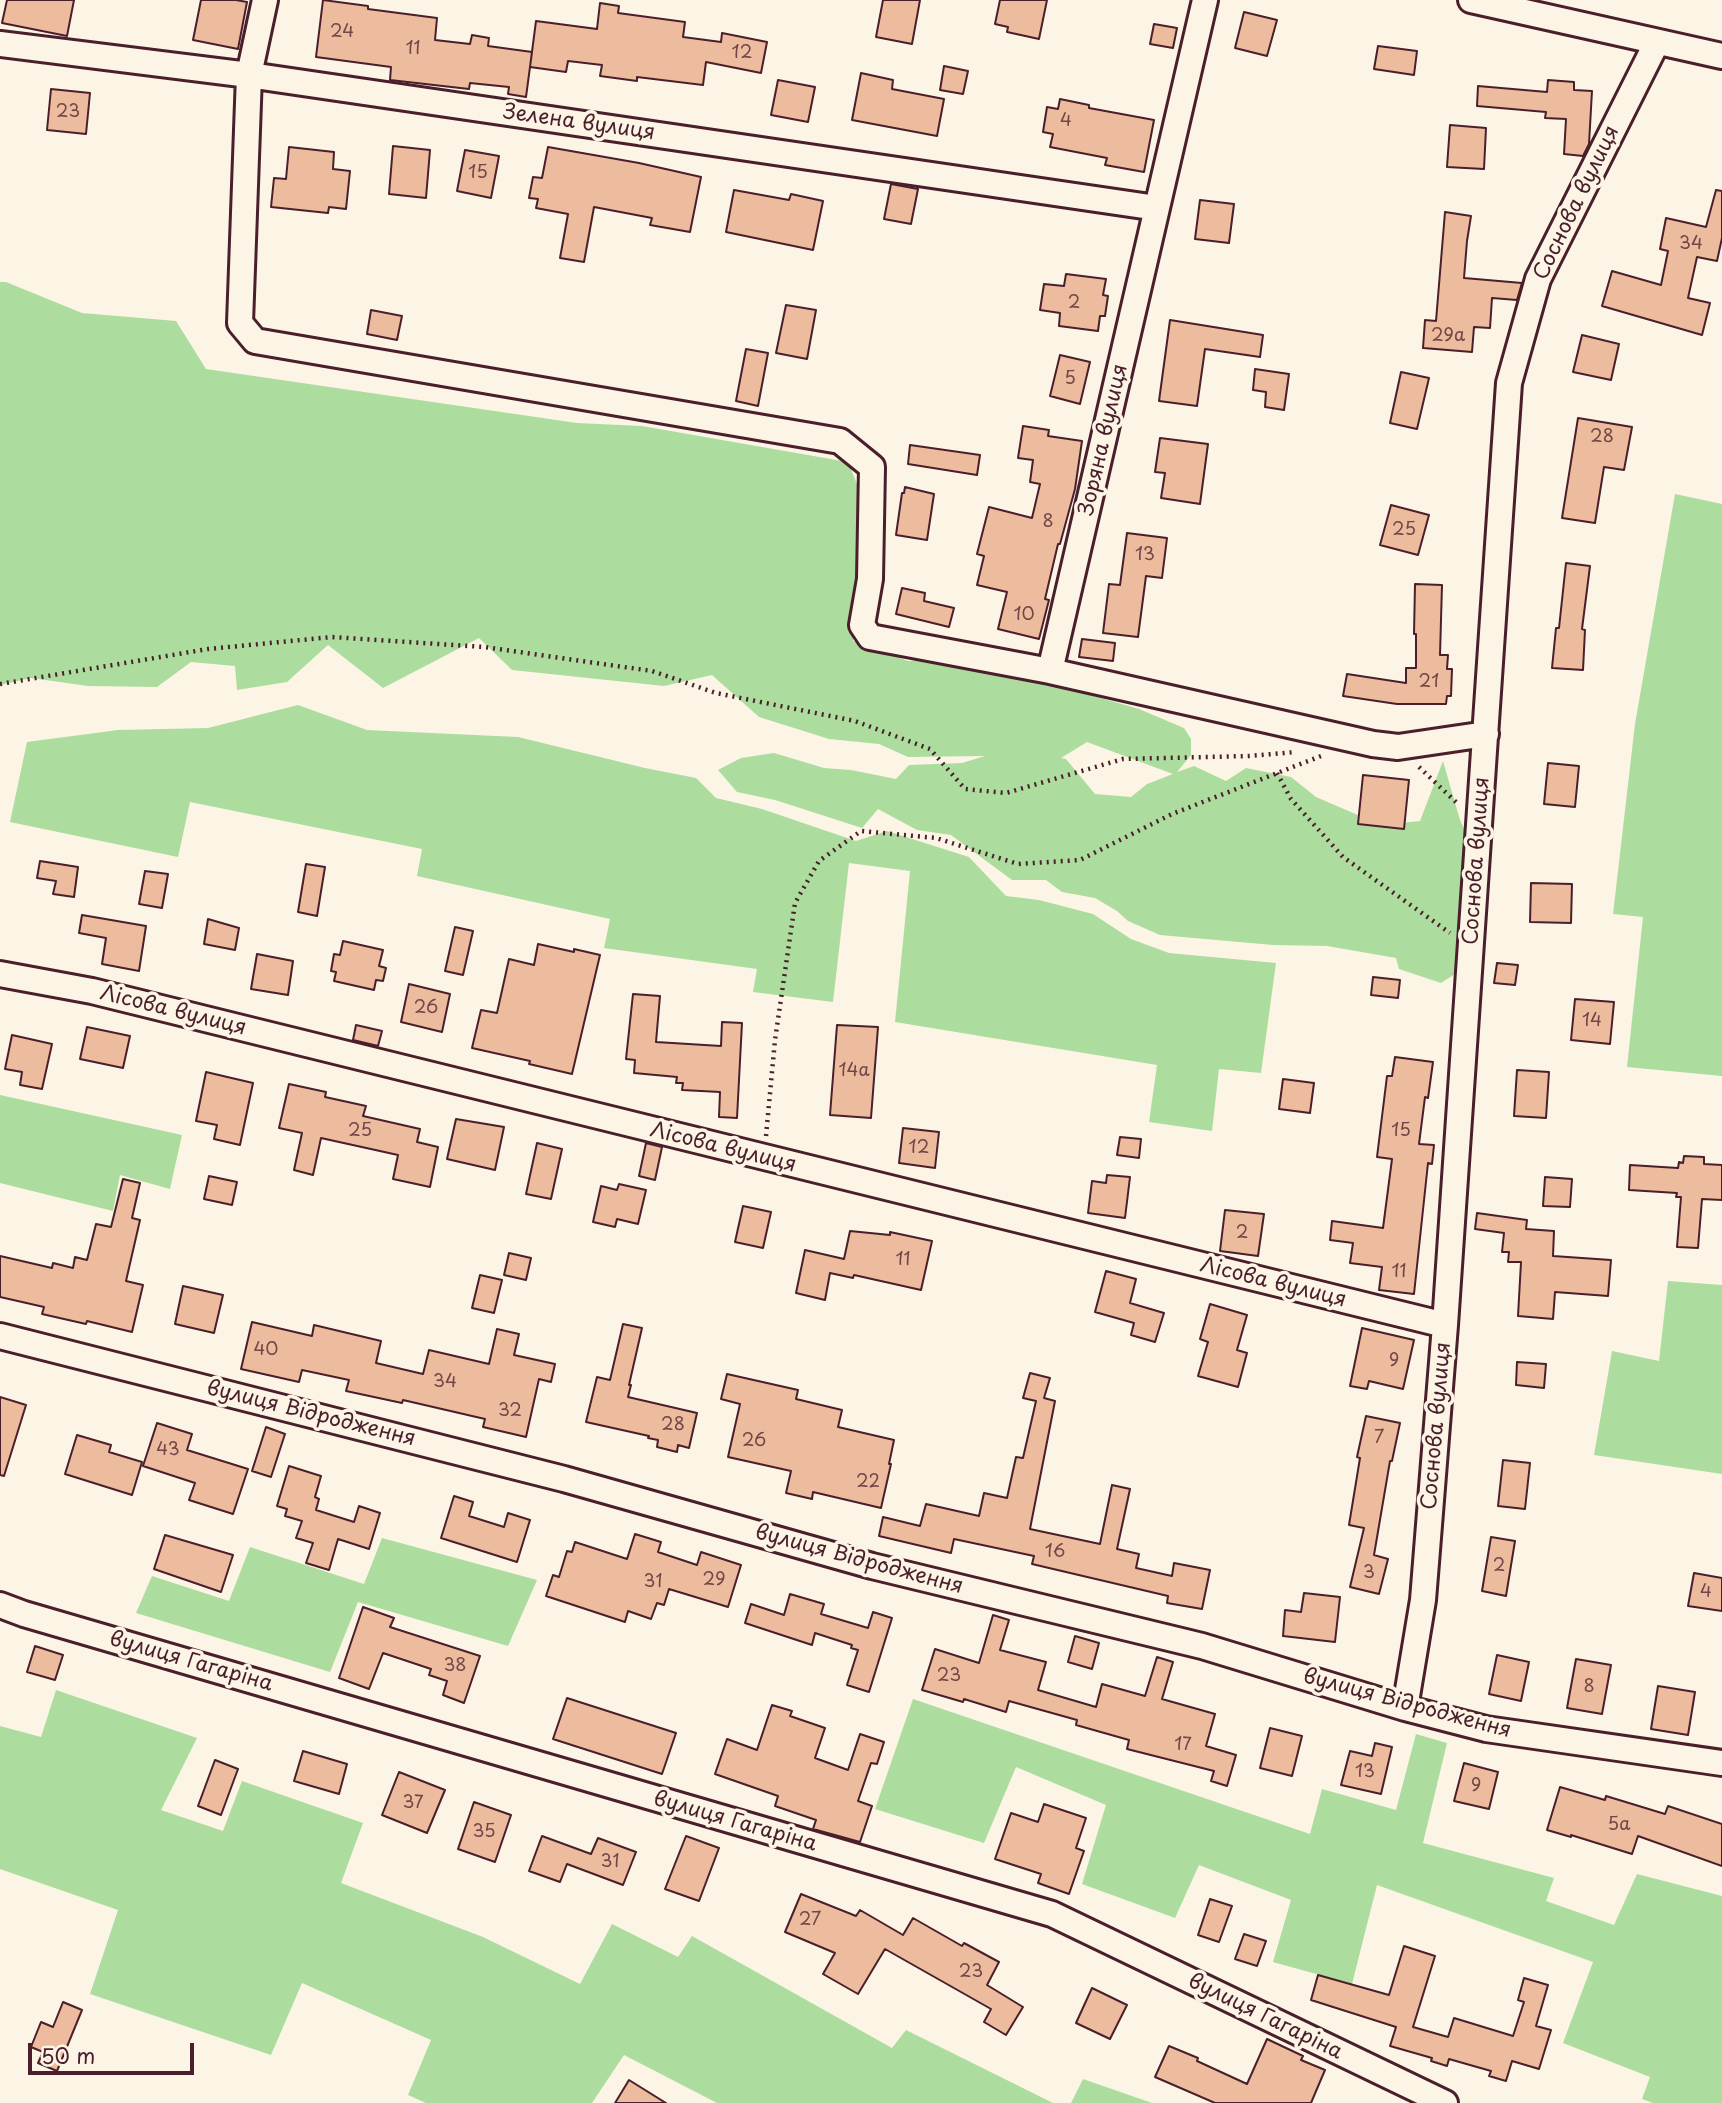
<!DOCTYPE html>
<meta charset="utf-8">
<style>
body{margin:0}
#map{position:relative;width:1722px;height:2103px;overflow:hidden;background:#fcf5e5;font-family:"Playpen Sans",sans-serif}
canvas{display:block}
.scale{position:absolute;left:28px;top:2043px;width:166px;height:32px;box-sizing:border-box;border:4px solid #4a1f2b;border-top:0;padding-left:9px;font-size:21px;line-height:24px;white-space:nowrap;color:#4a1f2b;-webkit-text-stroke:5px #fcf5e5;paint-order:stroke}
</style>
<div id="map">
<canvas width="1722" height="2103"></canvas>
<div class="scale">50 m</div>
</div>
<script>
const g = document.querySelector('canvas').getContext('2d');
g.lineJoin = 'round';
function paint(path, color) { g.fillStyle = color; g.fill(path, 'evenodd'); }
function stroke(path, color, width, dash) { g.strokeStyle = color; g.lineWidth = width; g.lineCap = dash ? 'butt' : 'round'; g.setLineDash(dash || []); g.stroke(path); }
function write(font, color, halo, rows, align = 'center') {
  g.font = font + ' "Playpen Sans",sans-serif'; g.lineWidth = 7; g.setLineDash([]); g.textBaseline = 'middle'; g.strokeStyle = halo; g.fillStyle = color; for (const [text, x, y, turn = 0] of rows) {
    g.save(); g.translate(x, y); g.rotate((+turn || 0) * Math.PI / 180); g.textAlign = isNaN(turn) ? turn : align; if (halo) g.strokeText(text, 0, 0); g.fillText(text, 0, 0); g.restore();
  }
}
const green = new Path2D(`
 M0 282H6L82 313 176 321 206 369 577 423 642 426 848 462 864 501 858 602 853 641 908 661 961 658 1139 709 1184 728 1191 739V755L1177 772 1194 766 1226 781 1246 768 1291 777 1316 797 1381 825 1420 821 1443 761 1460 820 1475 852V961L1441 983 1399 969 1396 958 1327 946 1273 945 1160 935 1128 921 1117 911 1095 898 1062 892 1046 880H1012L951 835 917 830 878 809 862 828 775 800 737 792 718 770 741 758 774 753 824 768 851 770 896 779 909 765 962 763 985 756 908 757 879 744 829 739 759 717 712 675 664 686 512 670 479 638 383 688 328 645 287 682 237 690 235 666 191 662 157 687 88 686 31 678 0 685ZM1087 742 1173 774 1147 784 1131 797 1095 794 1066 759 1061 758Z
 M1675 494 1722 504V1076L1627 1067 1643 917 1613 914 1635 724Z
 M298 705 367 730 518 737 645 768 696 778 716 798 762 809 856 841 887 831 969 857 1006 896 1039 900 1093 914 1131 939 1169 953 1276 963 1261 1073 1219 1069 1212 1131 1149 1122 1157 1065 895 1022 910 871 849 863 833 1002 753 992 757 969 604 948 610 919 417 876 422 849 190 802 178 857 10 822 27 742 118 730 208 728Z
 M0 1095 182 1135 170 1189 120 1175 113 1211 0 1183Z
 M1668 1281 1722 1285V1474L1594 1455 1612 1351 1659 1361Z
 M382 1538 537 1580 508 1646 358 1602 330 1672 136 1613 152 1576 229 1601 250 1547 364 1584Z
 M56 1690 197 1738 161 1810 223 1831 242 1781 363 1823 341 1883 483 1937 580 1984 612 1924 678 1957 692 1936 892 2048 906 2030 1053 2103H717L624 2055 592 2103H426L408 2095 431 2040 302 1983 271 2055 90 1994 118 1910 0 1869V1726L41 1737Z
 M913 1699 1310 1834 1322 1789 1396 1810 1416 1734 1447 1743 1423 1843 1554 1878 1546 1901 1614 1925 1637 1874 1722 1896V2103H1653L1642 2099 1650 2077 1563 2043 1593 1962 1377 1885 1352 1984 1273 1962 1291 1900 1199 1865 1175 1918 1082 1884 1106 1805 1016 1767 984 1843 875 1809Z
 M1083 2079 1152 2103H1071Z`);
const building = new Path2D(`
 M7 0H74L67 36 2 23Z
 M201 0H236L247 2 238 49 193 40Z
 M323 0 368 6V9L437 18 435 40 470 44 472 35 489 38 488 46 532 52 526 97 508 94 509 87 470 83 469 89 390 80 391 67 316 57Z
 M883 0H920L912 44 876 37Z
 M1000 0H1047L1039 39 1007 32 1008 27 995 24Z
 M600 3 619 6 618 13 685 22 683 37 721 42 722 33 767 42 761 73 706 62 703 85 637 77V81L600 76 602 65 568 61 566 72 530 67 536 21 597 29Z
 M1244 12 1277 20 1267 56 1235 48Z
 M1154 24 1177 28 1173 48 1150 44Z
 M1378 46 1417 51 1414 75 1374 69Z
 M944 66 968 71 963 94 940 90Z
 M861 73 893 80 892 89 944 99 937 136 852 120Z
 M778 80 815 87 808 122 771 115Z
 M1548 80 1574 82V90L1592 91 1589 144 1583 156 1564 154 1566 119 1545 118 1546 112 1477 106 1478 86 1547 92Z
 M51 89 90 93 86 134 47 130Z
 M1060 99 1089 105V108L1154 120 1144 172 1105 165 1107 158 1050 147 1053 134 1043 132 1047 107 1058 109Z
 M1450 125 1486 128 1484 169 1447 167Z
 M393 146 430 150 426 198 389 194Z
 M289 147 334 152 333 169 350 171 346 209 329 207 328 213 271 207 274 178 286 179Z
 M548 147 639 163 701 177 690 232 650 225 652 218 594 207 584 262 560 258 568 214 536 208 538 199 529 198 533 177 542 178Z
 M465 150 499 156 491 198 457 191Z
 M891 184 918 189 911 224 884 219Z
 M734 190 789 200 791 194 823 201 813 250 726 232Z
 M1716 190 1722 191V238L1717 261 1697 257 1688 298 1710 303 1702 335 1602 306 1612 271 1661 285 1668 251 1660 249 1666 218 1706 227Z
 M1200 200 1234 204 1229 243 1195 239Z
 M1445 212 1471 216 1467 241 1464 278 1522 283 1517 300 1492 298 1490 328 1474 327 1472 352 1423 348 1425 320 1436 321Z
 M1066 274 1106 279 1103 295 1108 296 1105 316H1100L1098 331 1059 326 1060 313 1040 310 1044 284 1064 286Z
 M786 305 816 310 807 359 776 353Z
 M371 310 402 316 397 340 367 334Z
 M1170 320 1263 335 1260 357 1205 349 1197 406 1159 401Z
 M1582 335 1619 344 1611 380 1573 372Z
 M746 349 768 353 758 406 736 401Z
 M1060 355 1090 362 1080 404 1050 396Z
 M1255 369 1289 374 1284 410 1265 407 1266 392 1253 390Z
 M1401 372 1429 378 1417 429 1390 423Z
 M1578 418 1632 427 1624 470 1604 467 1595 523 1562 518Z
 M1023 426 1049 430 1048 436 1082 441 1075 489 1060 544H1058L1045 599 1049 600 1039 639 998 629 1007 592 977 585 984 556 977 554 989 507 1032 518 1040 484 1030 482 1033 460 1018 458Z
 M1160 438 1208 444 1200 504 1161 498 1165 473 1155 472Z
 M910 445 980 455 977 475 908 464Z
 M905 487 934 494 927 540 896 535 902 493H904Z
 M1391 505 1429 515 1418 555 1380 545Z
 M1127 533 1167 538 1162 578 1146 576 1138 637 1103 633 1109 584 1120 585Z
 M1566 563 1590 566 1582 629 1585 630 1583 670 1552 668 1556 628H1559Z
 M1415 584 1442 585 1440 655H1448L1447 669H1452L1451 696H1447L1446 704H1397L1343 696 1347 674 1406 683V668H1416V634H1414Z
 M902 588 925 593 924 601 954 608 949 627 896 614Z
 M1082 639 1115 643 1113 661 1079 657Z
 M1548 763 1579 766 1575 807 1544 804Z
 M1363 775 1409 780 1404 829 1358 824Z
 M40 861 78 867 74 897 53 894 56 881 37 878Z
 M306 864 325 867 317 916 298 912Z
 M145 871 168 874 162 908 139 904Z
 M1531 883 1572 884 1571 923 1530 922Z
 M82 915 146 926 139 971 102 964 106 938 79 933Z
 M208 919 239 928 235 950 204 944Z
 M455 927 473 931 463 975 445 971Z
 M343 941 383 950 379 966 386 968 383 981 376 980 374 990 334 981 336 972 331 971 334 954 340 955Z
 M538 944 574 952V949L600 955 572 1074 529 1064 530 1061 472 1048 481 1010 497 1013 509 959 534 965Z
 M257 954 293 961 288 995 251 989Z
 M1497 963 1518 965 1515 985 1494 983Z
 M1373 977 1400 980 1398 998 1371 995Z
 M409 984 450 994 442 1032 401 1022Z
 M633 994 660 996 656 1042 721 1046 722 1022 742 1023 737 1118 719 1117 720 1092 682 1090 683 1083H676L677 1077 634 1073 635 1060 626 1059Z
 M1575 999 1614 1002 1610 1044 1571 1040Z
 M356 1025 382 1031 378 1046 353 1040Z
 M837 1025 878 1027 871 1118 830 1115Z
 M87 1027 130 1036 123 1068 80 1059Z
 M12 1035 52 1044 42 1089 20 1085 22 1072 5 1069Z
 M1395 1057 1433 1062 1428 1098 1425 1097 1419 1144 1434 1145 1432 1164 1428 1163 1414 1294 1379 1290 1382 1267 1350 1263 1353 1243 1330 1240 1332 1221 1383 1228 1392 1159 1377 1157 1387 1076H1392Z
 M1517 1070 1549 1072 1546 1118 1514 1116Z
 M206 1072 253 1083 240 1145 214 1139 217 1125 196 1121Z
 M1283 1079 1314 1083 1310 1113 1279 1109Z
 M289 1084 326 1092 325 1097 366 1106 363 1116 420 1129 417 1142 438 1147 430 1187 393 1179 398 1155 321 1138 313 1175 294 1170 302 1133 279 1128Z
 M456 1119 504 1127 495 1170 447 1159Z
 M903 1128 939 1132 935 1168 899 1163Z
 M1120 1137 1141 1139 1139 1158 1117 1155Z
 M537 1143 562 1149 551 1199 526 1194Z
 M646 1143 662 1147 655 1180 639 1176Z
 M1684 1156 1704 1157V1164L1722 1165V1200L1702 1199 1698 1248 1677 1247 1681 1197H1676L1677 1193 1629 1190 1630 1165 1678 1168 1679 1162 1683 1163Z
 M1107 1175 1130 1177 1125 1218 1088 1213 1092 1181 1106 1183Z
 M209 1176 237 1182 232 1205 204 1199Z
 M1545 1177 1572 1179 1570 1207 1543 1206Z
 M123 1179 140 1183 132 1218 140 1220 126 1281 143 1285 132 1332 87 1321 86 1324 42 1314 44 1307 0 1297V1256L52 1268 53 1263 73 1268 75 1257 87 1260 96 1224 111 1227Z
 M619 1184 646 1190 638 1224 617 1219 615 1227 593 1222 601 1186 617 1190Z
 M743 1206 771 1212 763 1248 735 1242Z
 M1225 1210 1264 1214 1258 1256 1220 1251Z
 M1477 1213 1527 1220 1526 1229 1554 1231 1553 1256 1611 1260 1608 1296 1555 1292 1553 1319 1518 1316 1521 1262H1508L1509 1252H1502L1504 1233 1475 1229Z
 M850 1231 890 1235V1232L932 1241 921 1290 854 1275 853 1278 830 1273 825 1300 796 1293 805 1250 844 1259Z
 M509 1253 531 1258 526 1280 504 1275Z
 M1106 1271 1136 1279 1130 1303 1164 1313 1155 1342 1131 1335 1134 1323 1095 1312Z
 M480 1275 502 1280 494 1313 472 1308Z
 M183 1286 223 1295 214 1333 175 1324Z
 M1210 1304 1247 1315 1237 1350 1247 1353 1238 1387 1198 1376 1208 1342 1200 1339Z
 M252 1322 312 1336 314 1325 381 1341 376 1363 423 1374 429 1350 489 1364 497 1329 519 1334 514 1355 555 1364 551 1382 539 1379 526 1437 483 1427 485 1419 403 1400 402 1403 346 1391 349 1380 302 1370 299 1382 241 1369Z
 M623 1324 642 1328 629 1385H631L628 1397 697 1413 689 1448 678 1445 677 1452 657 1447 658 1440 648 1438 649 1436 586 1422 597 1377 610 1380Z
 M1362 1328 1414 1340 1403 1389 1369 1381 1367 1389 1350 1386Z
 M1517 1362 1546 1364 1544 1388 1516 1385Z
 M1030 1373 1050 1378 1044 1398 1055 1401 1030 1529 1100 1544 1112 1485 1130 1489 1117 1549 1139 1554 1136 1568 1172 1576 1174 1563 1210 1570 1202 1609 1167 1603 1168 1596 1032 1564 1034 1556 954 1539 951 1553 879 1536 883 1517 920 1526 926 1504 979 1516 984 1493 1007 1498 1016 1457 1023 1458 1036 1401 1023 1398Z
 M727 1374 798 1390 796 1399 842 1410 838 1427 894 1440 889 1464H891L881 1508 813 1492 812 1499 786 1493 791 1471 728 1457 740 1404 721 1399Z
 M0 1397 26 1405 4 1476 0 1475Z
 M1366 1416 1400 1423 1392 1461H1390L1374 1555 1388 1559 1379 1594 1350 1587 1364 1528 1349 1525 1360 1458 1357 1457Z
 M157 1423 192 1434 187 1450 248 1469 233 1514 189 1500 195 1483 143 1466Z
 M266 1427 285 1434 271 1477 252 1471Z
 M77 1435 111 1445 109 1452 142 1462 132 1495 65 1474Z
 M1503 1460 1530 1463 1525 1509 1498 1506Z
 M289 1466 321 1476 315 1497 319 1499 316 1510 354 1522 359 1506 380 1513 369 1549 338 1539 329 1570 306 1563 313 1543 296 1538 302 1521 285 1516 287 1509 277 1506Z
 M454 1496 473 1502 469 1516 504 1527 508 1513 530 1520 517 1562 441 1538Z
 M635 1534 661 1542 658 1552 697 1565 701 1552 741 1565 728 1607 669 1589 664 1605 657 1603 651 1619 628 1611 625 1622 546 1596 553 1575 559 1577 567 1551 572 1552 575 1542 627 1559Z
 M165 1535 233 1555 221 1592 154 1569Z
 M1491 1537 1515 1541 1506 1596 1482 1591Z
 M1694 1573 1722 1578V1611L1688 1606Z
 M1304 1593 1340 1597 1335 1642 1283 1636 1285 1610 1301 1612Z
 M790 1594 824 1604 821 1614 868 1628 873 1612 892 1618 869 1692 847 1685 858 1650 851 1648 852 1645 815 1633 812 1645 745 1623 751 1604 784 1615Z
 M363 1607 394 1618 390 1627 480 1656 464 1703 443 1695 447 1681 429 1675 431 1669 383 1653 369 1689 339 1678Z
 M993 1615 1009 1620 1000 1650 1046 1662 1038 1690 1096 1707 1102 1684 1145 1696 1157 1657 1173 1662 1162 1699 1215 1714 1206 1746 1236 1755 1227 1786 1211 1781 1214 1771 1127 1749 1129 1740 1076 1725 1077 1720 1009 1701 1006 1712 964 1699 963 1702 922 1690 935 1649 979 1663Z
 M1075 1636 1099 1643 1092 1669 1068 1662Z
 M35 1646 63 1655 55 1680 27 1672Z
 M1497 1655 1529 1662 1521 1701 1489 1694Z
 M1576 1659 1611 1665 1602 1714 1567 1708Z
 M1658 1686 1695 1692 1688 1735 1651 1729Z
 M567 1698 676 1733 662 1774 553 1739Z
 M772 1705 792 1711 790 1716 825 1728 815 1758 848 1770 860 1734 884 1742 877 1764 871 1763 858 1801 872 1806 860 1842 813 1829 816 1820 775 1806 778 1796 715 1774 727 1739 757 1750Z
 M1270 1728 1302 1736 1292 1776 1260 1768Z
 M1375 1743 1392 1747 1381 1794 1341 1785 1350 1751 1372 1756Z
 M303 1751 347 1764 339 1794 294 1781Z
 M215 1760 238 1769 221 1815 198 1806Z
 M1464 1763 1498 1772 1489 1809 1454 1801Z
 M399 1772 445 1790 427 1833 382 1815Z
 M1560 1787 1605 1800 1606 1796 1665 1814 1668 1806 1722 1824V1866L1638 1836 1632 1854 1571 1835V1837L1547 1830Z
 M474 1802 511 1815 495 1862 458 1849Z
 M1044 1804 1086 1818 1076 1848 1084 1851 1069 1894 1038 1883 1041 1874 995 1859 1011 1813 1038 1822Z
 M542 1836 591 1854 598 1838 636 1852 623 1885 567 1864 560 1882 529 1871Z
 M686 1836 719 1848 699 1901 665 1889Z
 M801 1894 856 1916 860 1910 903 1935 913 1918 962 1946 964 1943 999 1962 987 1985 1023 2007 1006 2035 984 2022 991 2009 885 1949 858 1994 823 1974 835 1953 785 1932Z
 M1210 1899 1232 1906 1219 1942 1198 1935Z
 M1244 1934 1266 1941 1257 1966 1235 1959Z
 M1404 1946 1435 1956 1413 2027 1448 2037 1454 2018 1513 2036 1524 2002 1518 2000 1524 1978 1548 1985 1536 2026 1551 2030 1539 2069 1512 2061 1506 2081 1489 2076 1491 2071 1449 2059 1447 2066 1431 2061 1432 2058 1390 2046 1396 2027 1311 2000 1318 1975 1389 1995Z
 M1092 1988 1127 2005 1110 2039 1076 2023Z
 M63 2002 82 2010 57 2071 38 2063 43 2052 31 2047 41 2022 53 2027Z
 M1267 2039 1303 2056 1301 2060 1325 2070 1311 2103H1215L1155 2077 1169 2046 1198 2058 1197 2061 1247 2084Z
 M629 2080 666 2103H615Z`);
const path = new Path2D(`
 M0 684 208 649 332 637 484 647 652 671 716 693 855 721 930 749 965 789 1006 793 1123 759 1249 756 1296 752
 M1419 767 1458 804
 M1277 773 1291 799 1343 857 1450 933
 M766 1136 775 1040 795 903 819 861 861 831 936 838 1018 864 1080 860 1172 814 1321 756`);
const minor = new Path2D(`
 M265 0 249 75 240 323 255 341 840 441 872 467 870 579 862 625 870 637 1050 671 1373 744 1398 747 1486 734
 M1471 0 1722 56
 M0 44 249 75 1157 208
 M1050 671 1205 0
 M0 974 92 991 1445 1325
 M0 1336 564 1479 872 1566 1202 1646 1405 1708 1486 1729 1722 1763
 M0 1605 24 1614 1052 1914 1445 2103
 M1405 1708 1423 1600 1445 1325 1509 383 1538 279 1657 42`);
const numberNames = [
 ["24",342,32],
 ["11",413,49],
 ["12",742,53],
 ["23",68,112],
 ["4",1066,121],
 ["15",478,173],
 ["34",1691,244],
 ["2",1074,303],
 ["29а",1448,336],
 ["5",1070,379],
 ["28",1602,437],
 ["8",1048,522],
 ["25",1404,530],
 ["13",1145,555],
 ["10",1024,615],
 ["21",1429,682],
 ["26",426,1008],
 ["14",1592,1021],
 ["14а",854,1071],
 ["25",360,1131],
 ["15",1401,1131],
 ["12",919,1148],
 ["2",1242,1233],
 ["11",903,1260],
 ["11",1399,1272],
 ["40",266,1350],
 ["9",1394,1361],
 ["34",445,1382],
 ["32",510,1411],
 ["28",673,1425],
 ["7",1379,1438],
 ["26",754,1441],
 ["43",168,1450],
 ["22",868,1482],
 ["16",1055,1552],
 ["2",1499,1566],
 ["3",1369,1573],
 ["29",714,1580],
 ["31",653,1582],
 ["4",1706,1592],
 ["38",455,1666],
 ["23",949,1676],
 ["8",1589,1687],
 ["17",1183,1745],
 ["13",1365,1772],
 ["9",1476,1786],
 ["37",413,1803],
 ["5а",1619,1825],
 ["35",484,1832],
 ["31",610,1862],
 ["27",810,1920],
 ["23",971,1972]
];
const streetNames = [
 ["Зелена вулиця",579,123,8],
 ["Соснова вулиця",1577,203,-64],
 ["Зоряна вулиця",1104,440,-77],
 ["Соснова вулиця",1477,861,-86],
 ["Лісова вулиця",173,1011,14],
 ["Лісова вулиця",723,1148,14],
 ["Лісова вулиця",1273,1283,14],
 ["вулиця Відродження",311,1414,14],
 ["Соснова вулиця",1437,1426,-85],
 ["вулиця Відродження",859,1560,15],
 ["вулиця Гагаріна",191,1662,16],
 ["вулиця Відродження",1407,1704,15],
 ["вулиця Гагаріна",735,1822,16],
 ["вулиця Гагаріна",1265,2017,26]
];
paint(green, '#acdd9e');
paint(building, '#edbc9e');
stroke(building, '#4a1f2b', 2);
stroke(minor, '#4a1f2b', 30);
stroke(path, '#4a1f2b', 4.5, [2, 5]);
stroke(minor, '#fcf5e5', 24);
write('18px', '#734648', null, numberNames);
write('21px', '#4a1f2b', '#fcf5e5', streetNames);
</script>
